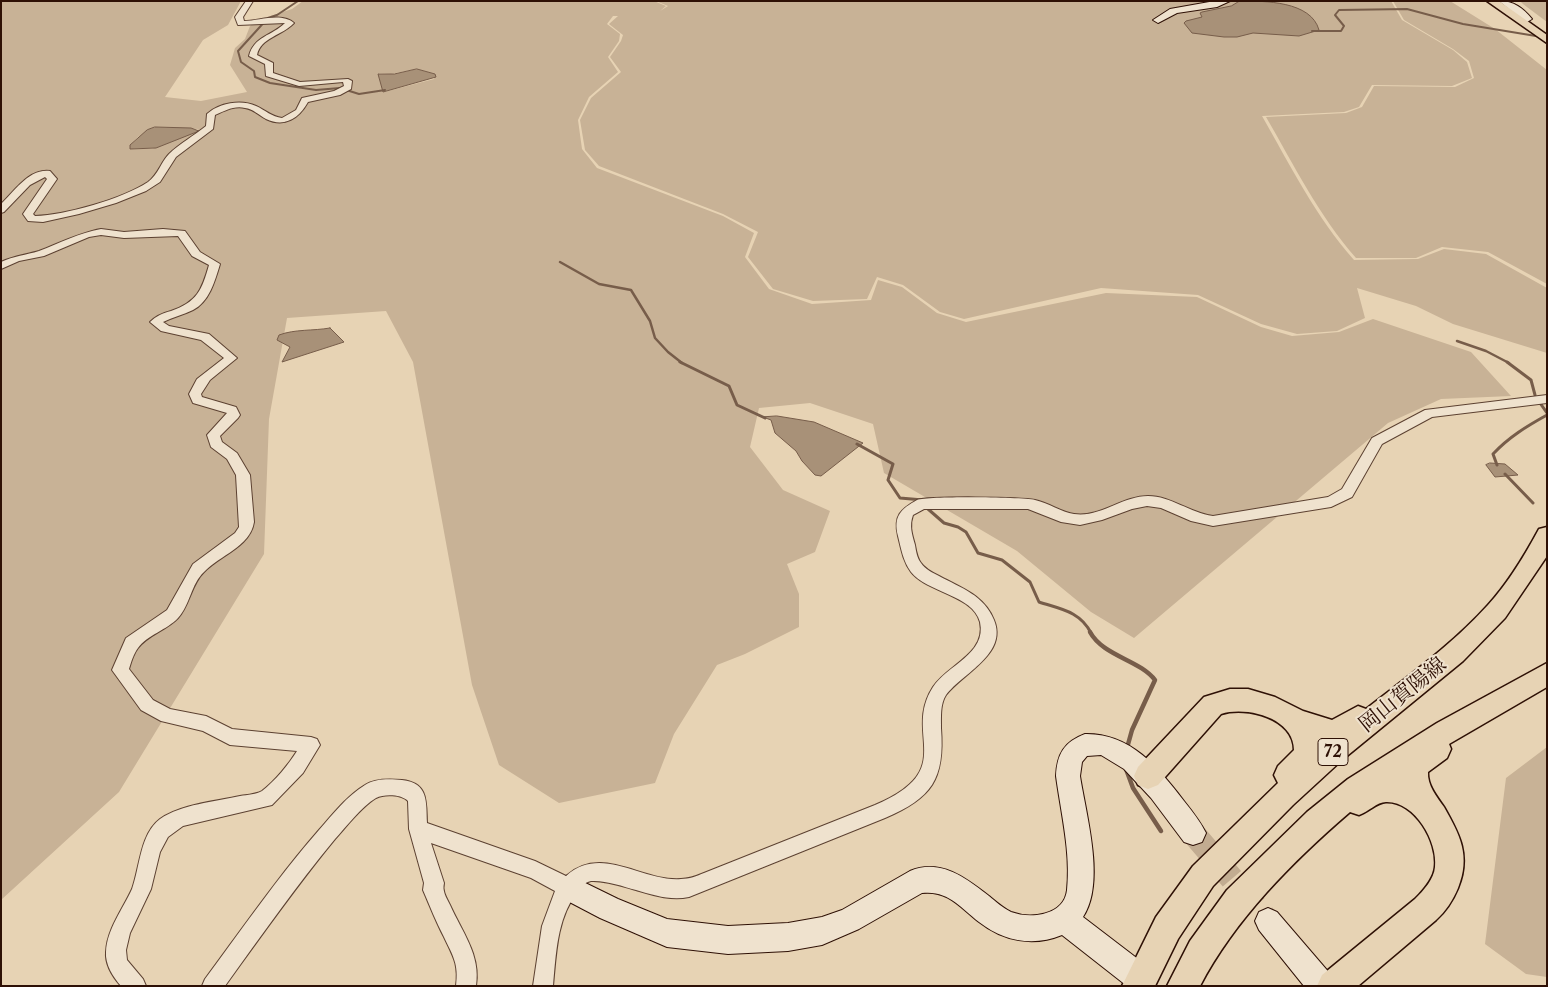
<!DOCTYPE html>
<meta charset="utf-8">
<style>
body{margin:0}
#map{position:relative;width:1548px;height:987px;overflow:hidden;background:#e7d3b4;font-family:"Libre Caslon Text",serif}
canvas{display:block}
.frame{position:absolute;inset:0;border:2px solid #2e1005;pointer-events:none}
</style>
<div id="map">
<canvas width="1548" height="987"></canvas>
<div class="frame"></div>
</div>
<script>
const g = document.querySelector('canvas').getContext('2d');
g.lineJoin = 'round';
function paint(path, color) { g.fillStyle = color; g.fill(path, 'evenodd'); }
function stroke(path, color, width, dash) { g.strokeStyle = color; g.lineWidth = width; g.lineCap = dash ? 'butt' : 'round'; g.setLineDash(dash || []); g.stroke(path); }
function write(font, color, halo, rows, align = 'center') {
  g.font = font + ' "Libre Caslon Text","Noto Serif JP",serif'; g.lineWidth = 4; g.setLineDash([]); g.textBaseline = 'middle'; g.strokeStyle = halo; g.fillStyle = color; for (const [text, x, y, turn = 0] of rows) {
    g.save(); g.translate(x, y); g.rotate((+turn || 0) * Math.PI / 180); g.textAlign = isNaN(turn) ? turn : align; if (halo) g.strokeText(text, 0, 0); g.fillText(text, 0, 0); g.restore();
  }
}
const green = new Path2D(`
 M1 1H241L228 25 203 40 165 97 201 101 247 92 230 65 235 48 245 39 250 26 261 19 292 9 303 1H654L666 6 660 11 668 6 656 1H1391L1402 20 1453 50 1467 62 1472 78 1452 86 1372 85 1359 107 1344 112 1262 116C1290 165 1316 217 1354 260L1418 259 1444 249 1486 254 1547 288V353L1453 324 1416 306 1357 288 1365 318 1337 331 1297 334 1261 324 1198 295 1101 288 964 319 940 312 903 285 877 277 867 299 813 301 773 289 748 257 758 232 723 214 599 166 585 150 580 120 591 98 621 72 610 57 621 41 623 35 609 24 618 16H613L607 24 620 34 619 41 608 57 618 72 589 97 578 120 582 149 597 168 723 216 754 233 745 257 769 289 812 304 871 300 878 280 902 287 937 313 966 322 1106 293 1197 297 1261 327 1292 336 1339 332 1373 319 1471 352 1511 396 1441 399 1388 423 1134 638 1091 612 1017 551 884 473 873 424 810 403 759 408 750 447 783 490 830 511 815 552 787 564 799 594V627L745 654 717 665 674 734 655 783 559 803 499 765 472 685 413 362 386 311 287 318 269 419 264 554 119 792 1 900ZM417 69 435 74 434 79 384 92 379 73 391 74ZM155 127 199 129 152 149H134L130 145 138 137Z
 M1393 1H1450L1495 29 1547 70V284L1488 252 1442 247 1416 258H1356C1319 216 1294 165 1266 117L1346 113 1362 107 1374 86 1455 87 1474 78 1469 61 1453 49 1404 20Z
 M1520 1H1547V22L1523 4Z
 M1547 747V977L1526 974 1485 944 1506 778Z`);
const water = new Path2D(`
 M1240 1C1265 1 1311 1 1319 30L1299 36 1253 33 1237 37H1224L1192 33 1184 23 1186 21 1202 17 1200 13 1202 12 1231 6Z
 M417 69 435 74 436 77 383 92 378 74H394Z
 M155 127 191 128 199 131 156 148 130 149V145L147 130Z
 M330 328 344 342 282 362 290 347 277 340 279 335C295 329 313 331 330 328Z
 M777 416 814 422 863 443 821 476 815 475 802 461 796 451 775 433 771 420 763 417Z
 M1490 463 1505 464 1518 475 1495 477 1486 465Z`);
const streamFar3 = new Path2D(`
 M298 1 277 15 268 18 238 51 241 62 254 71 255 77 270 83 316 90 340 88 359 94 385 90
 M1312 31H1341L1344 26 1335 15 1339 10 1407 9 1463 24 1542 37`);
const streamFar2 = new Path2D(`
 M560 262 599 284 631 290 650 321 655 338 668 352 682 363
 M1457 341 1486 351 1509 363`);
const streamFar1 = new Path2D(`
 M680 362 729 386 737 405 765 418
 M1507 362 1531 380 1535 395
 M1540 403 1547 413
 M857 444 893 464 888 480 900 498 923 500
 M1497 465 1493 454C1509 437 1527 426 1547 415
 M1505 474 1533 503
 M928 509 944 523 958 527 966 532 978 553 1002 560 1030 582 1039 602C1060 609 1080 611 1091 633`);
const stream = new Path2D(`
 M1090 632C1103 656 1140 660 1155 680L1132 730 1127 748
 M1126 769 1133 788 1161 831`);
const secondaryTunnel = new Path2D(`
 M1193 833 1268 921`);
const street = new Path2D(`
 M246 1H253L243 17 244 21C259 21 281 12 294 23 282 36 261 37 257 55L273 63V73L300 82 348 79 352 81 351 89 340 95 308 102C299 118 285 128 266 119 259 115 253 109 245 108 235 105 224 111 215 115L213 129 176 157 160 182 146 191 116 203 79 214 43 222 28 221 23 214 47 179 45 177 30 185 4 212 1 213V204C14 192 29 168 50 171L57 179 33 214 35 216C66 215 122 199 148 182 158 175 161 162 169 154 180 143 194 136 206 126L207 114C219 103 241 99 256 106 265 110 272 117 282 118L296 110 302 98 334 91 344 86 343 82 299 86 266 76 265 64 249 56C254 36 272 36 285 23L238 25 235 17Z
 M101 229 124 232 163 229 185 231 200 252 220 264C215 281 209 302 193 310 183 315 173 317 163 322L169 326 209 334 237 358 210 380 201 394 202 397 236 407 240 415 238 418 220 436 222 442 237 453 250 475 254 522C250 547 220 555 204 572 191 584 190 605 178 618 167 630 147 635 138 648 134 653 131 662 129 669L153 700 170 709 206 716 232 729 311 737 317 739 320 745 303 773 272 805 183 826 168 837 160 852 151 889 130 933 126 950 127 960 143 979 146 986H121C113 977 105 964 106 952 107 929 123 909 132 889 140 867 140 834 160 819 182 804 214 802 240 796 247 795 257 794 262 791 275 781 289 764 297 751L230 745 203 731 161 721 141 710 112 670 126 638 167 610 193 564 235 533 239 527 236 475 227 459 211 447 207 435 227 413 193 403 189 394 197 379 224 358 201 340 161 331 150 322C156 316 163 313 171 311 197 302 202 290 209 265L192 256 178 236 124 238 101 235 89 237 44 256 19 261 1 269V262C14 256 26 255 39 251 60 243 79 233 101 229Z
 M1547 395V403L1432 417 1382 444 1352 497 1331 507 1213 526 1191 521 1161 508 1147 506 1132 509 1102 520 1080 525 1061 522 1028 509H924L913 515C909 526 912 534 915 545 916 551 917 558 921 563 925 569 933 573 939 576 961 588 984 595 994 620 1008 654 963 673 946 695 940 704 941 717 941 728 945 779 932 798 885 818L689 897C671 901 653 895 636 890 622 886 605 880 591 881 584 882 580 889 576 894 557 919 556 954 553 986H533L542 926 555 891 531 878 431 843 444 883C442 891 446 897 450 905 462 932 481 955 476 986H456C459 964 453 956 444 937 436 922 430 906 423 890L424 883 409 829 408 801C401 794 384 794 376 798 361 807 346 827 335 839 296 886 261 936 225 986H202L205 979C242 929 278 877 319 830 333 814 347 796 365 785 375 778 391 779 402 780 429 783 426 802 427 823L535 861 566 876C602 844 641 882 681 879 689 879 697 876 704 873L875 805C960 769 902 735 933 687 947 665 987 654 980 622 973 595 926 592 911 572 903 561 901 548 898 536 893 516 901 509 917 500 930 496 1021 497 1035 500 1049 503 1061 512 1074 514 1100 518 1122 496 1148 496 1171 496 1190 513 1213 516L1328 497 1342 489 1372 438 1425 410Z`);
const secondary = new Path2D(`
 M1215 1H1230L1217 7 1177 13 1158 23 1153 20 1170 9Z
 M1499 1C1514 1 1523 8 1532 19L1527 22 1524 21Z
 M1085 734C1130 733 1158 767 1184 801 1192 811 1200 821 1206 833L1202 842 1193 845 1184 842 1151 798 1124 769 1101 755 1087 756 1082 762 1080 776C1086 815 1106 883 1083 917L1151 969 1155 979 1152 986H1127L1062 935C1033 947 1003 941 979 922 960 907 948 890 922 893L859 929 822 945 788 951 728 954 667 947 600 918 560 897 556 888 560 879 569 875 618 899 667 919 728 926 788 923 822 917 842 910 910 871C940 858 966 878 989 896 995 901 1003 908 1011 912 1030 919 1064 916 1067 890 1071 853 1061 813 1056 776 1057 754 1064 742 1085 734Z
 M1268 908 1277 912 1332 976 1336 986H1304L1259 930 1255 921 1259 912Z`);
const primary = new Path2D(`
 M1487 1H1499L1547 35V43Z
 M1547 527V556L1505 618 1463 661 1342 760 1293 805 1213 886 1178 939 1155 986H1122L1156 917 1193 866 1278 783 1274 775 1278 766 1294 750C1294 718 1247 706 1221 714L1158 785 1148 789 1138 785 1134 776 1138 767 1204 697 1230 689H1248L1275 697 1303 711 1332 720 1358 706 1366 709C1408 676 1452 645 1488 605 1508 583 1525 555 1539 529ZM1319 740 1324 742 1321 745Z
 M1547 663V687L1449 744 1451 749 1447 758 1428 772C1427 785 1437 797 1444 807 1460 835 1471 856 1458 888 1453 900 1446 911 1436 920L1358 986H1317L1322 975 1415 899C1424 890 1434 879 1435 867 1438 842 1415 801 1386 802 1377 802 1368 812 1359 815L1350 812C1293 861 1235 919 1200 986H1167L1190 941 1227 890 1307 812 1348 779 1437 723Z`);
const shields = [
 [1333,752,30]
];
const shieldNames = [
 ["72",1333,752]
];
const nearStreetnames = [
 ["岡山賀陽線",1403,695,-39]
];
paint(green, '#c8b296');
paint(water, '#a89178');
stroke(water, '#775d4a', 1);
stroke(streamFar3, '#775d4a', 2);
stroke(streamFar2, '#775d4a', 2.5);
stroke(streamFar1, '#775d4a', 3);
stroke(stream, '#775d4a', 4.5);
stroke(secondaryTunnel, '#c2ac91', 24, [24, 12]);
stroke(street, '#5c4131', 2);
stroke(secondary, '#2e1005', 2);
stroke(primary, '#2e1005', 3);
paint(street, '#efe2ce');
paint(secondary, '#efe2ce');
paint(primary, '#e7d3b4');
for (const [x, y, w] of shields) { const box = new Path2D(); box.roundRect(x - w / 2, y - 13.5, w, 27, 4); g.fillStyle = '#efe2ce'; g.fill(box); stroke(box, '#2e1005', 1); }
write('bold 16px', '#2e1005', null, shieldNames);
write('21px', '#2e1005', '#efe2ce', nearStreetnames);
</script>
